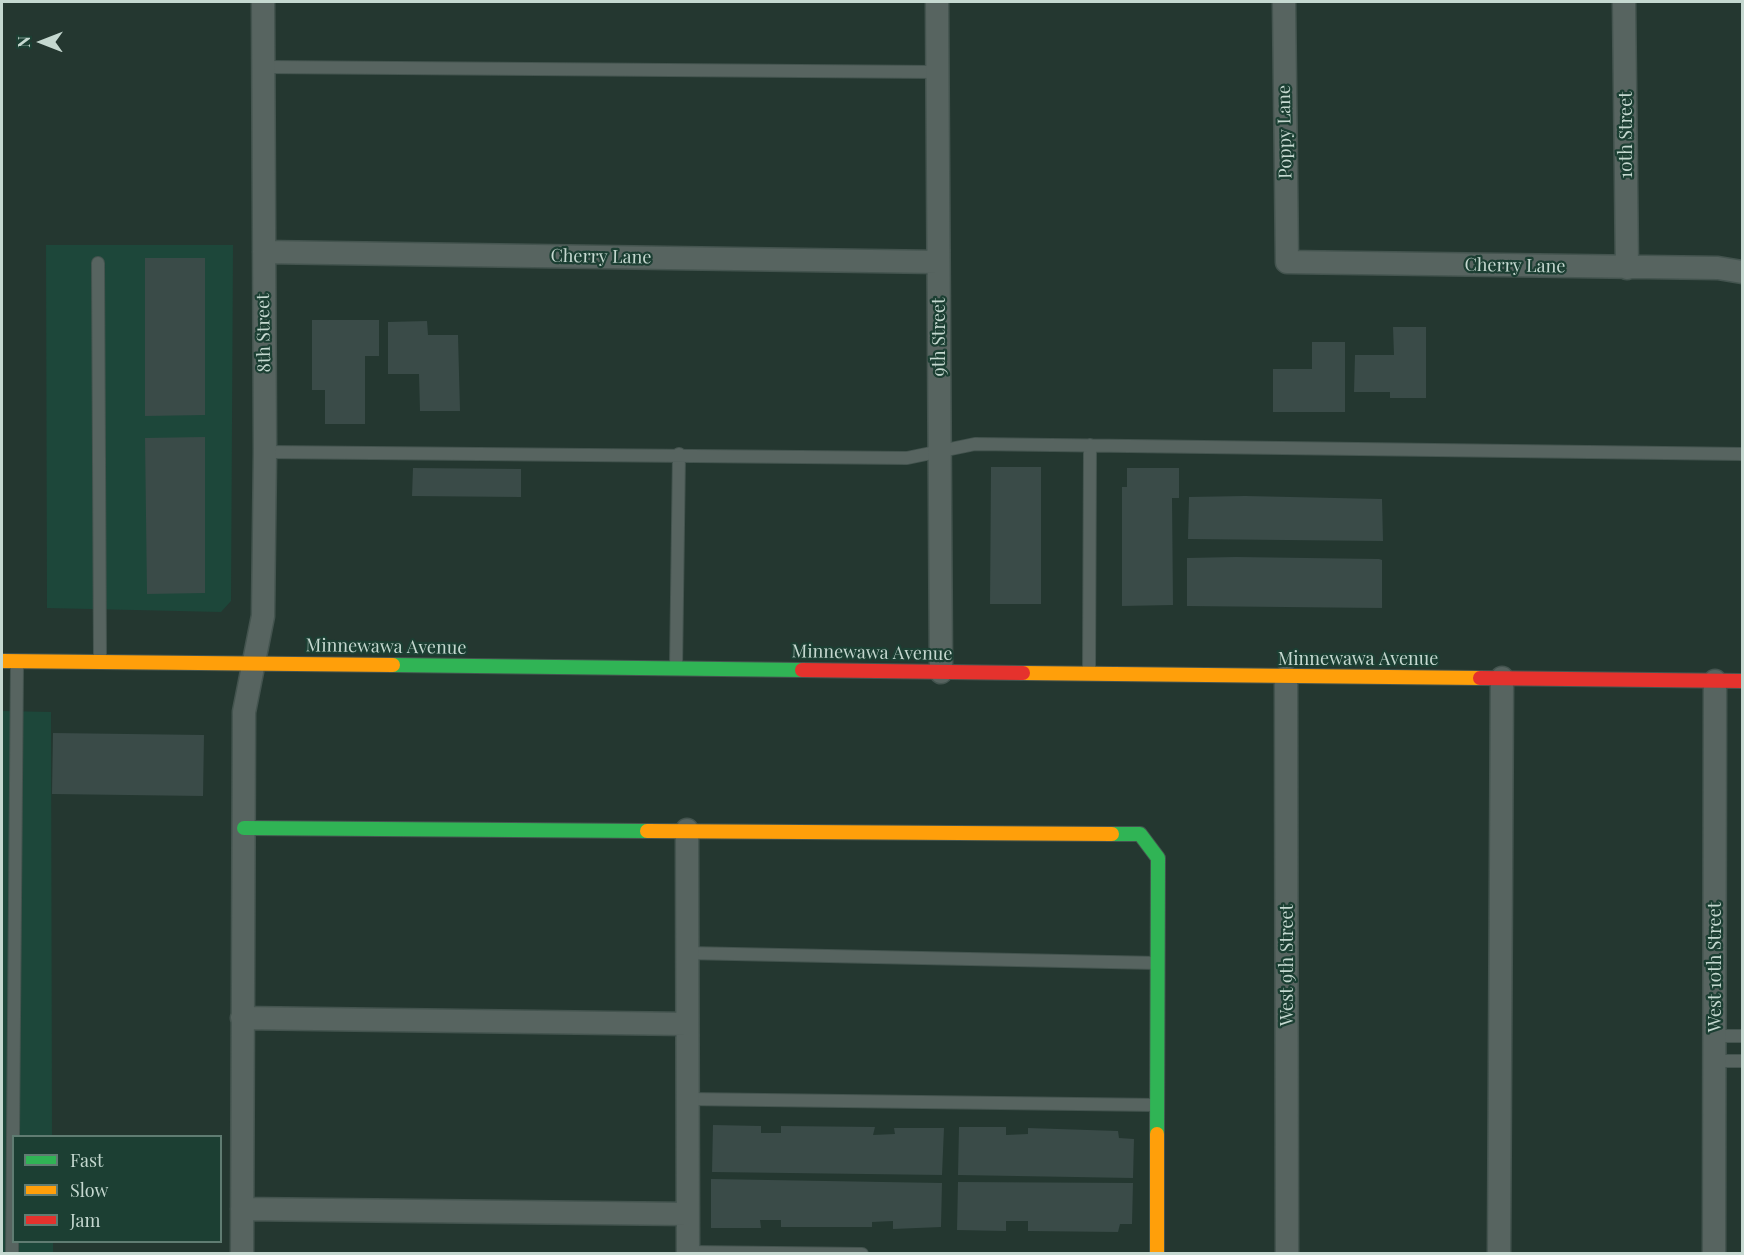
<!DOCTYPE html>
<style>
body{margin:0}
#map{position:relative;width:1744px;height:1255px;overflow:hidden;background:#243730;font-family:"Playfair Display",serif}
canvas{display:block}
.frame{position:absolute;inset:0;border:3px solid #c5d8d0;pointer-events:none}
.legend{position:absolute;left:12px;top:1135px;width:210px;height:108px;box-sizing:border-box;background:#1c3f33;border:2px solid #607c72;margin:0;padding:8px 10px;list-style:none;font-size:18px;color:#c5d8d0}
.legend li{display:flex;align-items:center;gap:12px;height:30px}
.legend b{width:30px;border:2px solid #607c72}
.north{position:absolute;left:12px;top:12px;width:60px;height:60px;-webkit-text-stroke:4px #1c3f33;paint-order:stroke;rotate:270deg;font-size:16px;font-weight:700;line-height:24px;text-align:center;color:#c5d8d0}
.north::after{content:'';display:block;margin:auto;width:21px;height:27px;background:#c5d8d0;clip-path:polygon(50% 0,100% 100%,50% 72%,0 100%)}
</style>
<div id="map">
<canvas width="1744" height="1255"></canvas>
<div class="frame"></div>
<ul class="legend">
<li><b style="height:8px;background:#30b455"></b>Fast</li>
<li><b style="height:8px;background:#ff9f0a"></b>Slow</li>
<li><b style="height:8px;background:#e5322d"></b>Jam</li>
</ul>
<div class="north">N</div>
</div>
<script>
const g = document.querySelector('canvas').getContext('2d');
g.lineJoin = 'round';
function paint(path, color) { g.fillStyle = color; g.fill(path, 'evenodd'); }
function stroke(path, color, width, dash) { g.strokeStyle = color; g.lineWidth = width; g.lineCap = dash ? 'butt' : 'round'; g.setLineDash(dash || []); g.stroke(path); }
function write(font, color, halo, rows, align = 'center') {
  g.font = font + ' "Playfair Display",serif'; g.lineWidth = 4.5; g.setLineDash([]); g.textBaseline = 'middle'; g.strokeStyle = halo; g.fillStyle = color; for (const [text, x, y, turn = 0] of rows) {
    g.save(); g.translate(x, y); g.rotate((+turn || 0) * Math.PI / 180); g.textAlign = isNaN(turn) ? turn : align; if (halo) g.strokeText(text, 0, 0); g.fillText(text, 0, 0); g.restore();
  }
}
const built = new Path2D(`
 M46 245H233L231 601 221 612 47 608Z
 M2 711 51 712 52 1136H14V1242H53V1253L2 1254Z`);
const building = new Path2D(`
 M145 258H205V415L145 416Z
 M312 320H379V356H365V424H325V390H312Z
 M427 321 428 335H458L460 411H420L419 374H388V322Z
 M1393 327H1426V398H1390V392H1354L1355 355H1394Z
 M1312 342H1345V412H1273V369H1312Z
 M205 437V593L147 594 145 438Z
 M991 467H1041V604H990Z
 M413 468 521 469V497L412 496Z
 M1127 468H1179V498H1172L1173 605 1122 606V487H1127Z
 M1245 496 1382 499 1383 541 1188 539 1189 497Z
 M1236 557 1379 559 1382 560V608L1187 606V558Z
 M53 733 204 735 203 796 52 794Z
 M713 1125 761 1126V1133H781V1126L875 1127 873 1135 895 1134 894 1128H944L942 1175 712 1172Z
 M959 1127H1006V1135L1028 1134V1128L1118 1131 1119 1138 1134 1139 1133 1178 958 1175Z
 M711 1179 942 1183 941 1227 893 1229V1221L872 1222V1227H781V1220H760L761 1228H711Z
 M958 1182 1133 1183 1132 1224H1120L1118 1232 1028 1231V1221H1006V1231L957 1230Z`);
const lane = new Path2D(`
 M263 67 937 72
 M98 263 100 661
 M265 452 907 458 975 444 1742 454
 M676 668 679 454
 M1089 673 1090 445
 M687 953 1157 963
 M1715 1036H1742
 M1715 1061H1742
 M687 1099 1156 1105
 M688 1252 862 1254
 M12 1254 17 664`);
const street = new Path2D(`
 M937 2 941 672
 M1284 2 1287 262 1718 268 1742 272
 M1624 2 1627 268
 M264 252 938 262
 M1286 677 1287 1254
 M687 830 688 1254
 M242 1018 687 1024
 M242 1209 687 1214
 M242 1254 244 712 263 616 265 452 263 2
 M1499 1254 1502 678
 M1714 1254 1715 681`);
const fast = new Path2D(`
 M393 665 802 670
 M244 828 647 831
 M1112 834H1140L1158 858 1157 1134`);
const slow = new Path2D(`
 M2 661 393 665
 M1023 673 1480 678
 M647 831 1112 834
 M1157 1254V1134`);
const jam = new Path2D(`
 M802 670 1023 673
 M1480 678 1742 681`);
const streetNames = [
 ["Poppy Lane",1285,132,-91],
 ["10th Street",1626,135,-90],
 ["Cherry Lane",601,257,1],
 ["Cherry Lane",1515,266,1],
 ["8th Street",264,333,-91],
 ["9th Street",939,337,-90],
 ["Minnewawa Avenue",386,647,1],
 ["Minnewawa Avenue",872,653,1],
 ["Minnewawa Avenue",1358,659],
 ["West 9th Street",1287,965,-90],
 ["West 10th Street",1715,967,-90]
];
paint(built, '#1d473a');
paint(building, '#3a4b48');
stroke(lane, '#44544f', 14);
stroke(street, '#44544f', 25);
stroke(fast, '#44544f', 16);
stroke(slow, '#44544f', 16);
stroke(jam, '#44544f', 16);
stroke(lane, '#576460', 12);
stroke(street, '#576460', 22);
stroke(fast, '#30b455', 14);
stroke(slow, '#ff9f0a', 14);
stroke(jam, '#e5322d', 14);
write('18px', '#c5d8d0', '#1c3f33', streetNames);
</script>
